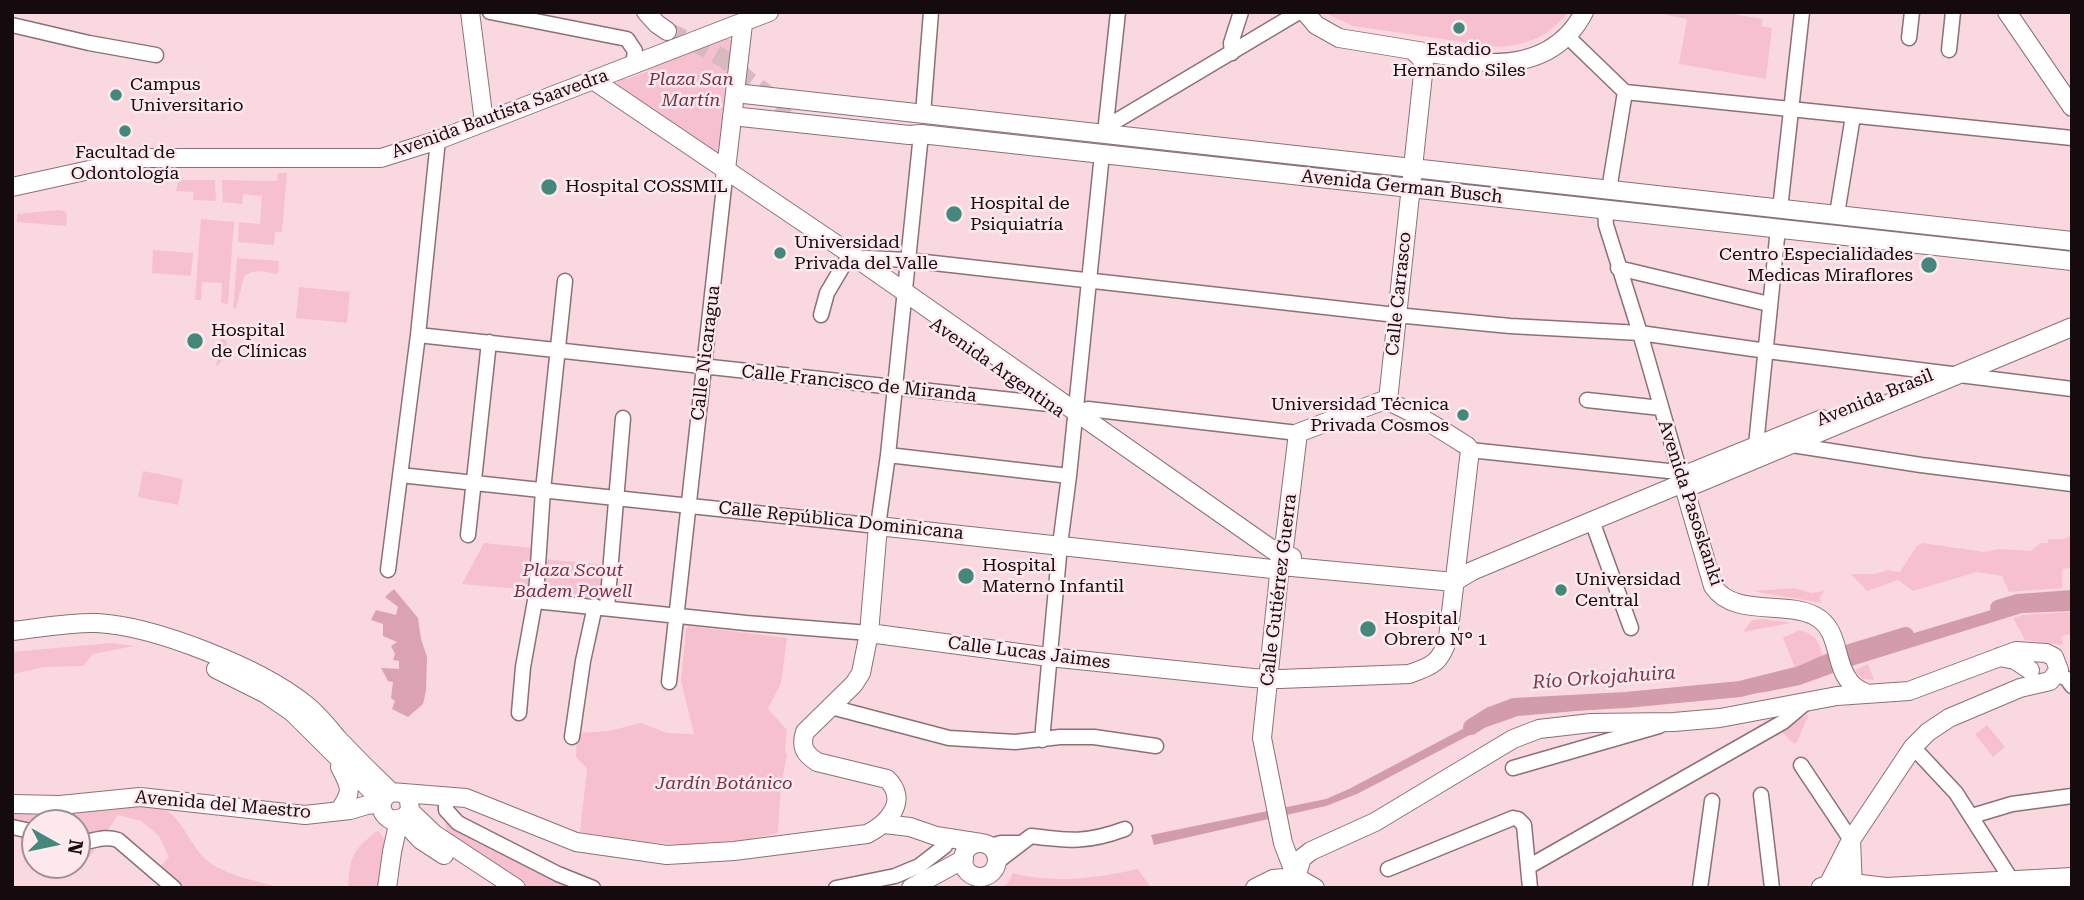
<!DOCTYPE html>
<meta charset="utf-8">
<style>
body{margin:0}
#map{position:relative;width:2084px;height:900px;overflow:hidden;background:#f9d8e0;font-family:"Roboto Serif",serif}
canvas{display:block}
.frame{position:absolute;inset:0;border:14px solid #150a0d;pointer-events:none}
.north{position:absolute;left:21px;top:809px;width:70px;height:70px;box-sizing:border-box;background:#fde9ee;border:2px solid #a09094;border-radius:50%;rotate:99deg;font-size:19px;font-weight:700;line-height:28px;text-align:center;color:#150a0d}
.north::after{content:'';display:block;margin:auto;width:24px;height:32px;background:#44887c;clip-path:polygon(50% 0,100% 100%,50% 72%,0 100%)}
</style>
<div id="map">
<canvas width="2084" height="900"></canvas>
<div class="frame"></div>
<div class="north">N</div>
</div>
<script>
const g = document.querySelector('canvas').getContext('2d');
g.lineJoin = 'round';
function paint(path, color) { g.fillStyle = color; g.fill(path, 'evenodd'); }
function stroke(path, color, width, dash) { g.strokeStyle = color; g.lineWidth = width; g.lineCap = dash ? 'butt' : 'round'; g.setLineDash(dash || []); g.stroke(path); }
function write(font, color, halo, rows, align = 'center') {
  g.font = font + ' "Roboto Serif",serif'; g.lineWidth = 5; g.setLineDash([]); g.textBaseline = 'middle'; g.strokeStyle = halo; g.fillStyle = color; for (const [text, x, y, turn = 0] of rows) {
    g.save(); g.translate(x, y); g.rotate((+turn || 0) * Math.PI / 180); g.textAlign = isNaN(turn) ? turn : align; if (halo) g.strokeText(text, 0, 0); g.fillText(text, 0, 0); g.restore();
  }
}
const green = new Path2D(`
 M1323 12H1568C1549 37 1527 45 1497 47L1353 26Z
 M1666 12H1720L1763 19 1761 26 1772 28 1766 79 1679 64 1687 19 1666 15Z
 M725 38 732 40 734 46 721 149 719 152H712L617 84 618 79H628L648 71 651 66Z
 M1116 143 1400 174 1401 177 1400 180 1116 148Z
 M278 173H287L282 232H275L274 245 238 242 239 222 260 224 262 196 243 194 242 204 223 202 222 180 277 181Z
 M1423 176 1594 195 1595 198 1593 201 1422 182Z
 M178 180H215L216 201 193 200 194 192 176 191Z
 M1621 198 1765 214 1764 220 1620 204Z
 M58 210 64 211 67 215 66 226 17 222V214Z
 M1787 216 2072 246V255L1786 222Z
 M201 219 234 222 228 304 221 303 222 283 202 282 201 300H195Z
 M153 250 193 253 191 276 152 273Z
 M237 258 279 261 278 274C265 272 255 268 244 276L236 309 233 308Z
 M299 287 350 292 347 323 296 318Z
 M221 337 227 342V356L216 367Z
 M143 471 183 479 178 505 138 497Z
 M2072 535V568L2062 569V588L2009 592 2002 576 1977 572 1913 591 1898 580 1867 591 1851 574H1875L1888 570 1900 572 1916 547 1922 543 1984 552 1999 549 2031 551 2040 543H2048V539H2064Z
 M484 543 533 548 529 590 462 584Z
 M543 559 607 565 603 603 540 598Z
 M1795 588 1812 593 1825 591 1820 597 1821 603 1753 591Z
 M2072 612V634L2061 636 2063 645 2025 640 2013 618 2023 615Z
 M1762 619 1787 622 1791 623 1743 632 1752 620Z
 M689 626 787 638 781 683 768 709 787 730 785 751 787 756 781 784 778 833 750 839 685 845 649 842 580 832 587 769 576 757 577 733 609 731 641 723 667 733 694 734 681 681 686 629Z
 M1799 630C1819 636 1818 641 1824 660L1797 672 1783 638Z
 M111 643 134 646 93 654 83 666 44 667 12 674V652Z
 M1868 664 1874 680 1862 679 1855 670Z
 M1809 714 1797 742 1794 744 1780 730Z
 M1987 725 2005 747 1993 757 1975 734Z
 M130 804C140 806 154 805 163 809 183 817 191 849 209 862 230 877 258 881 282 888H179L158 869 169 857 159 836 141 821 118 815 89 858 77 848V823H35V828L12 823V810Z
 M445 820C464 838 487 848 511 858 534 867 555 878 577 888H526L454 840 447 834Z
 M377 831C393 841 384 871 383 888H348C350 856 352 851 377 831Z
 M1138 869 1150 886 1002 888 1008 883 1013 873C1053 884 1097 878 1138 869Z`);
const forest = new Path2D(`
 M394 589 418 618 421 639 427 657 426 691 423 704 408 717 392 709 395 701 391 698 393 682 388 681 381 668 399 669V661L393 660 395 654 391 646 397 642 383 636V624L371 620 376 610 396 615 398 607 385 597Z`);
const water = new Path2D(`
 M2072 598V611L2022 613 1855 665 1800 685 1765 692 1693 701 1518 716 1481 729 1357 794 1326 806 1154 845 1151 835 1326 799 1349 789 1491 714 1517 706 1616 701 1743 689 1800 674 1850 652 2018 602Z`);
const river = new Path2D(`
 M1998 608 2018 602 2072 598
 M1471 727 1490 715 1514 706 1626 700 1740 689 1800 674 1850 652 1906 635`);
const majorTunnel = new Path2D(`
 M667 31 705 48 726 60 749 81 791 111`);
const minor = new Path2D(`
 M490 12 627 39 635 51 633 64
 M12 25 89 43 156 55
 M1567 36 1625 92 2072 138
 M1909 38 1912 12
 M1949 50 1953 12
 M1232 53 1231 43 1241 12
 M923 114 931 12
 M1106 127 1299 12
 M1105 133 1118 12
 M1609 190 1625 92
 M1605 209 1606 225 1640 333 1683 483
 M1780 209 1802 12
 M1837 214 1853 116
 M857 259 867 258 907 260 1396 315 1510 326 1640 333 1767 351 2072 389
 M1618 268 1769 304
 M821 315 827 293 846 261
 M418 335 1049 404
 M1587 400 1661 408
 M1075 412 1088 409 1298 433
 M1790 441 1792 445 1921 465 2072 484
 M1470 450 1678 472
 M1760 453 1756 445 1778 228
 M888 455 1069 476
 M400 475 878 526 888 455 921 134
 M1592 521 1631 628
 M468 535 489 342
 M388 570 418 335 438 140
 M535 601 746 623 869 633
 M607 608 623 418
 M2057 674 2067 679 2072 686
 M669 682 725 178
 M831 707 949 738 1015 742 1060 737H1094L1156 746
 M519 713 523 667 536 595 543 490 565 281
 M572 737 583 661 595 606
 M1042 740 1060 545 1069 476 1102 154
 M1913 747 1956 793 2016 887
 M1801 765 1851 840
 M1513 768 1659 726
 M1761 795 1772 888
 M446 797V810L458 823 558 874 593 888
 M1972 816 2012 804 2072 796
 M12 827 35 832
 M77 843C94 842 102 835 118 840L174 888
 M990 846 1001 843H1019
 M997 862 1031 836C1070 841 1087 843 1125 829
 M1528 867 1783 722 1808 701
 M1388 869 1513 818 1518 819 1524 825 1530 888
 M836 888 895 876 919 866 945 846
 M1700 888 1712 801`);
const major = new Path2D(`
 M470 12 484 122
 M646 12 657 24 667 31
 M1305 12 1316 25 1339 38 1492 63C1532 63 1565 49 1584 12
 M2007 12 2072 107
 M593 80 849 253 1270 548 1283 556 1292 557
 M735 93 2072 241
 M732 116 909 135 921 134 2072 261
 M725 178 743 24
 M12 187 144 158H381L438 140 769 12
 M1388 400 1424 65 1420 57 1413 51
 M1683 483 1692 472 1822 419
 M1683 483 1713 586C1734 618 1785 600 1815 616 1841 630 1833 662 1850 682 1854 688 1861 691 1868 694
 M12 631C40 628 69 622 97 623 155 626 260 668 305 704 317 713 328 727 338 739 355 757 373 775 391 792
 M869 633 1049 657 1253 678 1280 679 1409 674C1433 666 1441 662 1448 638L1470 450 1467 446C1453 437 1394 399 1382 401L1298 433 1283 556 1279 575 1262 738 1283 843 1296 877
 M1999 657 2015 660 2030 670
 M216 669 266 694 292 712 382 801
 M403 793 409 799 410 811 403 818 391 820C378 812 379 800 391 792L466 798 576 842 667 855 734 851 867 834C889 823 909 800 887 779L817 762C805 754 800 747 805 732L854 684 861 673 869 633 878 526 1272 569 1281 566 1454 582 1472 571 1683 483 1696 484 2072 327
 M12 804 60 805 140 797 305 815 350 810 367 805 381 803
 M339 811C353 791 351 788 340 767
 M410 811 434 834 516 888
 M401 819 421 840 444 855
 M884 824 910 827 936 836 981 843
 M1851 840 1853 888
 M963 860a17 17 0 1 1 34 0a17 17 0 1 1-34 0Z
 M1296 877 1302 858 1311 851 1375 822 1513 739 1539 729 1591 723 1674 722 1720 718 1837 696 1909 691 2016 651 2046 653 2054 657 2059 670 2050 681 2020 688 1949 718 1928 732 1913 747 1851 840 1828 885
 M1296 877 1315 888
 M1821 887 1844 882 1886 887 2072 877
 M387 888 392 852 399 820
 M911 888 964 859
 M1255 888 1273 879 1296 877`);
const markers = [
 [1459,28,7,"#44887c"],
 [116,95,7,"#44887c"],
 [125,131,7,"#44887c"],
 [549,187,9,"#44887c"],
 [954,214,9,"#44887c"],
 [780,253,7,"#44887c"],
 [1929,265,9,"#44887c"],
 [195,341,9,"#44887c"],
 [1463,415,7,"#44887c"],
 [966,576,9,"#44887c"],
 [1561,590,7,"#44887c"],
 [1368,629,9,"#44887c"]
];
const poiNames = [
 ["Estadio",1459,50,"center"],
 ["Hernando Siles",1459,71,"center"],
 ["Campus",130,85],
 ["Universitario",130,106],
 ["Facultad de",125,153,"center"],
 ["Odontología",125,174,"center"],
 ["Hospital COSSMIL",565,187],
 ["Hospital de",970,204],
 ["Psiquiatría",970,225],
 ["Universidad",794,243],
 ["Privada del Valle",794,264],
 ["Centro Especialidades",1913,255,"right"],
 ["Medicas Miraflores",1913,276,"right"],
 ["Hospital",211,331],
 ["de Clínicas",211,352],
 ["Universidad Técnica",1449,405,"right"],
 ["Privada Cosmos",1449,426,"right"],
 ["Hospital",982,566],
 ["Materno Infantil",982,587],
 ["Universidad",1575,580],
 ["Central",1575,601],
 ["Hospital",1384,619],
 ["Obrero N° 1",1384,640]
];
const parkNames = [
 ["Plaza San",691,80],
 ["Martín",691,101],
 ["Plaza Scout",573,571],
 ["Badem Powell",573,592],
 ["Jardín Botánico",724,784]
];
const streetNames = [
 ["Avenida Bautista Saavedra",500,114,-20],
 ["Avenida German Busch",1402,187,6],
 ["Calle Carrasco",1399,294,-84],
 ["Calle Nicaragua",706,353,-83],
 ["Avenida Argentina",997,368,35],
 ["Calle Francisco de Miranda",859,384,6],
 ["Avenida Brasil",1875,398,-22],
 ["Avenida Pasoskanki",1690,503,72],
 ["Calle República Dominicana",841,521,6],
 ["Calle Gutiérrez Guerra",1279,590,-83],
 ["Calle Lucas Jaimes",1029,653,7],
 ["Avenida del Maestro",223,805,5]
];
const waterNames = [
 ["Río Orkojahuira",1604,678,-4]
];
paint(green, '#f7c0cf');
paint(forest, '#dba3b1');
paint(water, '#d39cab');
stroke(river, '#d39cab', 16);
stroke(majorTunnel, '#d7b9c0', 18, [18, 9]);
stroke(minor, '#8d7077', 17);
stroke(major, '#8d7077', 20);
stroke(minor, '#fff', 14);
stroke(major, '#fff', 18);
for (const [x, y, r, color] of markers) { const dot = new Path2D(); dot.arc(x, y, r, 0, 2 * Math.PI); g.fillStyle = color; g.fill(dot); stroke(dot, '#fde9ee', 2.5); }
write('18px', '#150a0d', '#fde9ee', poiNames, 'left');
write('italic 18px', '#743047', '#fde9ee', parkNames);
write('18px', '#150a0d', '#fde9ee', streetNames);
write('italic 19px', '#7c374e', '#fde9ee', waterNames);
</script>
